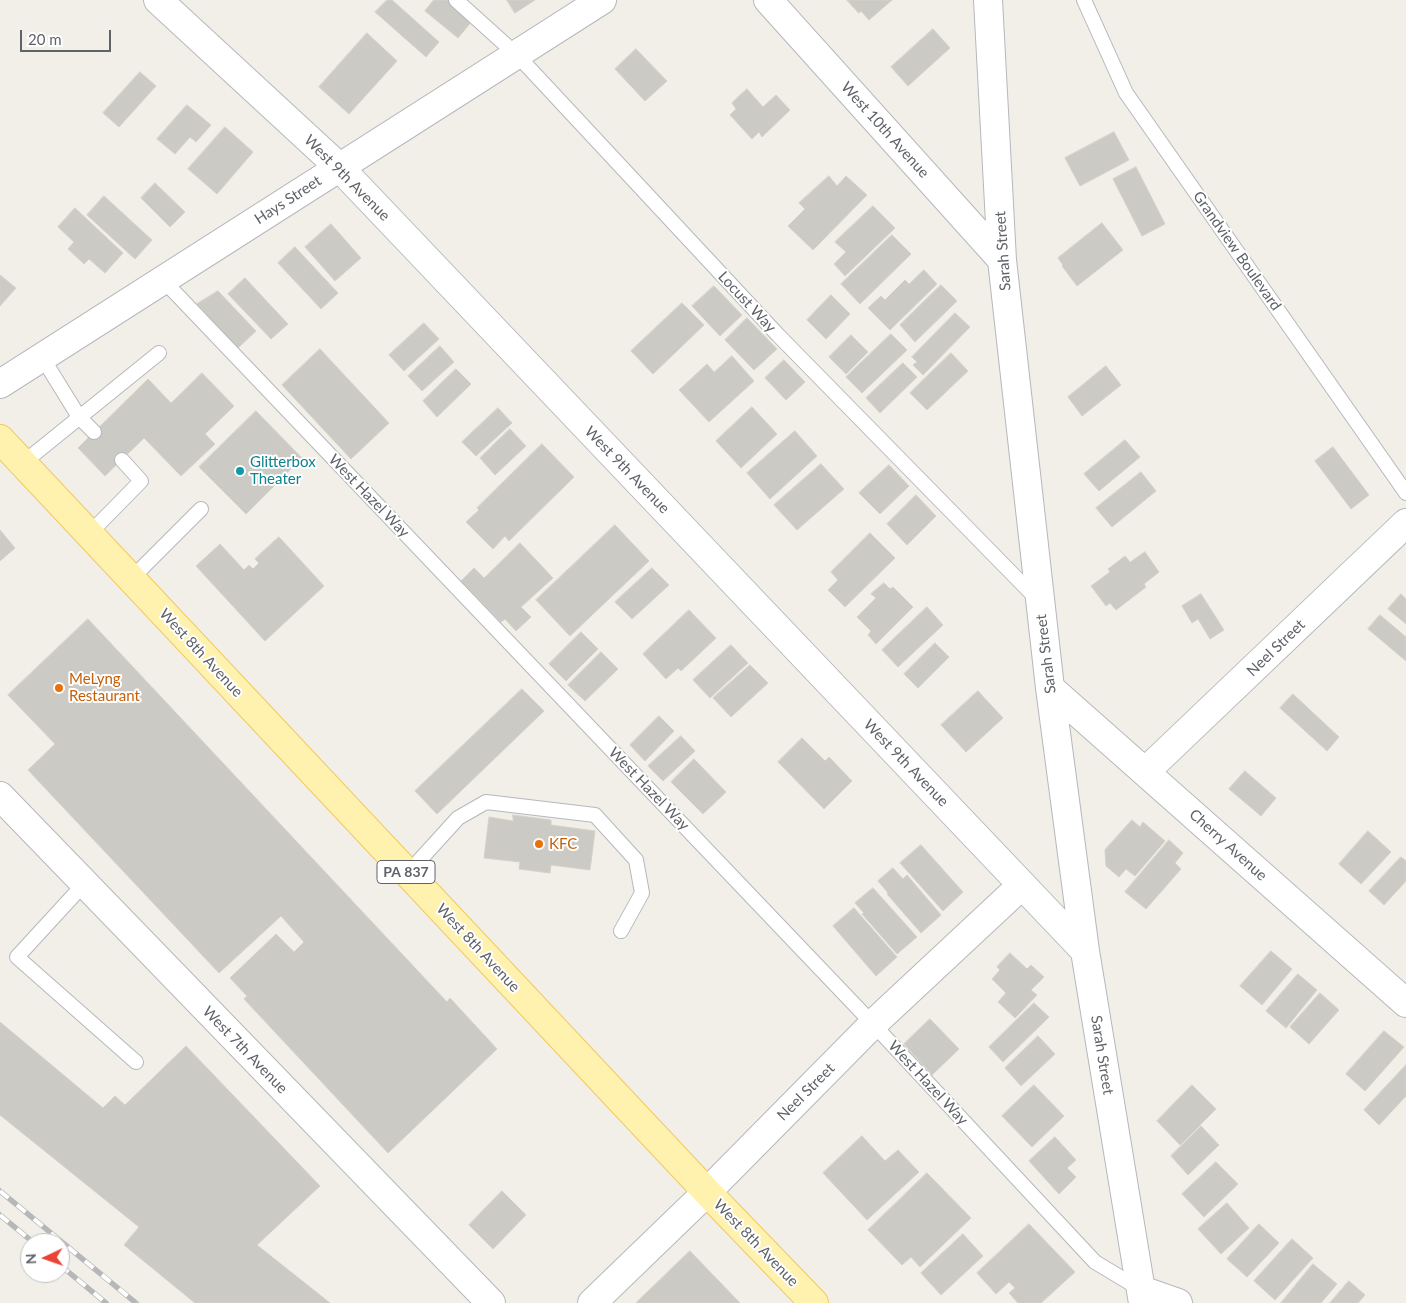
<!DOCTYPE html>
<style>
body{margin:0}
#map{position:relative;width:1406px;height:1303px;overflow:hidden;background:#f1efe8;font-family:Lato,sans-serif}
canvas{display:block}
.north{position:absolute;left:20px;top:1233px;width:50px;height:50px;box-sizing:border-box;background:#fff;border:1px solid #bfc1c3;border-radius:50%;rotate:267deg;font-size:14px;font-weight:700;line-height:20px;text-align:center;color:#5f6368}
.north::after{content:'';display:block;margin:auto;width:18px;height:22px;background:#ea4335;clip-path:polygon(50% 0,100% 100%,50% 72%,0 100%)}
.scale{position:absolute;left:20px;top:30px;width:91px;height:22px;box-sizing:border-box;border:2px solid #5f6368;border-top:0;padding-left:6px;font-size:15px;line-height:18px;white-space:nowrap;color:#5f6368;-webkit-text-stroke:4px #fff;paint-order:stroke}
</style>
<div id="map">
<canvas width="1406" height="1303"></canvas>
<div class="north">N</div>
<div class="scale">20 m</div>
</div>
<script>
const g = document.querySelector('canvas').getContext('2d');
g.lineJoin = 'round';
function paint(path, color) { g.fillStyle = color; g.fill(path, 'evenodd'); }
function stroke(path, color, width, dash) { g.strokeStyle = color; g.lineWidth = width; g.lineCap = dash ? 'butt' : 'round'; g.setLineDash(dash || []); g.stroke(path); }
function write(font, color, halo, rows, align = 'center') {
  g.font = font + ' Lato,sans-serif'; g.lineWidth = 4; g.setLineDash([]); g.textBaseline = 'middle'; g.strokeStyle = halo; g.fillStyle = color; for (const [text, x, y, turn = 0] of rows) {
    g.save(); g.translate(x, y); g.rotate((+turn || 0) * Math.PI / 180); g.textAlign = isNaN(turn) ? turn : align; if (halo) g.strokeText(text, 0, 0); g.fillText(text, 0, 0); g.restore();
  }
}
const building = new Path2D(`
 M387 0H392L439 42 426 57 375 12Z
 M434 0H449L473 20 458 38 425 11Z
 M507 0H535L515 13Z
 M847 0H892L869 20 861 11 859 13Z
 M933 29 950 48 908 86 891 67Z
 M367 33 397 61 349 114 319 87Z
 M636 49 667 81 645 101 615 69Z
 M140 72 156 86 119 127 103 113Z
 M747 89 763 107 776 95 790 110 762 137 759 132 752 139 730 115 736 109 732 103Z
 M187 105 211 125 196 142 190 137 175 154 157 139Z
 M225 127 253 152 217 194 188 169Z
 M1114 132 1129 160 1080 186 1065 158Z
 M1136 167 1165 224 1142 236 1113 179Z
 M829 176 837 186 846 176 867 195 813 250 788 226 805 209 799 203Z
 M155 183 185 212 170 227 141 198Z
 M104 196 152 240 135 259 87 215Z
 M873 206 895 228 845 276 834 264 846 252 835 242Z
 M75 208 123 253 105 273 89 259 84 264 68 249 74 242 58 227Z
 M1102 223 1123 250 1077 286 1062 266 1063 265 1058 258Z
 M331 224 361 258 335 281 305 247Z
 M892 235 911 254 860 304 841 284Z
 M295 247 338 293 321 309 278 263Z
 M924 270 937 284 890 330 868 308 881 296 885 300 905 280 909 284Z
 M0 275 16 288 0 306Z
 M245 278 288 324 271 339 228 294Z
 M941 285 957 301 915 342 900 325Z
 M714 286 742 315 720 336 692 306Z
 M218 291 256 331 238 348 197 304Z
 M831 295 850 314 826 339 807 320Z
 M682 303 704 325 653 374 631 351Z
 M955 313 970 327 923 375 913 365 917 362 912 357Z
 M747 318 777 349 754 370 725 340Z
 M424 323 439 339 404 371 389 355Z
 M891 334 907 350 862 393 846 377Z
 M851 335 868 352 846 374 829 357Z
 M440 346 454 362 422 391 408 376Z
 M320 349 389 423 351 459 282 385Z
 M951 353 968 371 927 410 910 393Z
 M732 356 754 381 709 422 679 390 707 364 714 372Z
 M784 360 805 382 786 400 765 378Z
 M903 363 917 377 880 413 866 398Z
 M1106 366 1121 385 1082 416 1068 397Z
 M456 369 471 384 437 417 423 401Z
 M202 373 234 406 205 434 215 444 181 476 144 438 105 476 78 448 148 379 171 403Z
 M752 407 777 434 741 468 716 441Z
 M498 408 512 423 476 456 462 442Z
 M256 411 302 458 246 514 199 467Z
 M510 429 526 446 495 475 480 458Z
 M795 431 817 456 770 499 747 473Z
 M1125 440 1140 457 1099 491 1084 474Z
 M542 444 574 477 509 541 505 536 493 549 466 522 479 510 477 508Z
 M1333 447 1369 495 1351 509 1315 461Z
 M821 464 844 489 797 530 774 505Z
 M889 465 909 486 880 514 859 493Z
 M1141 472 1156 491 1112 527 1096 508Z
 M916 495 936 516 907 545 887 524Z
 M615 525 649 561 570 636 536 600Z
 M0 530 15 548 0 561Z
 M870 533 895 558 845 607 828 590 838 580 831 572Z
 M279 537 324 586 265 641 196 566 220 544 244 570 249 565 253 569 259 563 255 559Z
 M520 543 553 578 521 607 531 617 516 631 505 619 501 622 461 581 474 568 484 578Z
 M1145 552 1159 572 1144 584 1146 587 1116 610 1110 603 1106 606 1091 586 1110 572 1108 569 1125 556 1130 562Z
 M652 568 669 585 632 619 615 602Z
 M884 583 890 589 893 587 913 607 876 644 868 635 871 631 857 617 876 598 871 594Z
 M1201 594 1224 630 1210 639 1198 619 1192 623 1182 606Z
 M1401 594 1406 599V624L1388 609Z
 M927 607 943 625 898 667 882 650Z
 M689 610 716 638 681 671 678 668 666 679 643 654Z
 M1380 615 1406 637V661L1368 629Z
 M88 619 447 1002 450 998 497 1049 388 1153 244 999 247 996 230 978 276 934 294 952 304 942 281 916 219 973 28 770 55 744 8 695Z
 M581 632 598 649 566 681 549 664Z
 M935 643 949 657 918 688 904 674Z
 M731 645 748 663 710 698 693 680Z
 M601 652 618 669 585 701 568 685Z
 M750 665 768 683 731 717 713 698Z
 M522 689 544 711 437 814 415 791Z
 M978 691 1003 718 966 752 941 725Z
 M1293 694 1339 737 1327 751 1280 708Z
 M659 716 674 731 645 761 630 745Z
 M681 736 695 751 663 781 648 766Z
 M802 738 825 761 829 757 852 781 824 809 778 762Z
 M694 759 726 792 703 814 671 782Z
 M1245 771 1276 798 1261 816 1229 789Z
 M513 815 551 820V825L595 831 590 870 551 865 550 873 519 869 520 862 484 858 489 817 513 821Z
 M1132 820 1140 827 1143 822 1165 841 1135 876 1126 869 1119 877 1106 866 1105 850Z
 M1368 831 1391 852 1361 884 1339 864Z
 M1169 840 1183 853 1175 863 1181 869 1146 909 1125 892Z
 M921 845 963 892 943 911 900 863Z
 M1401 857 1406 861V881L1384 905 1369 891Z
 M893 868 903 879 907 875 941 915 921 933 887 894 888 893 878 881Z
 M873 888 917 937 897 954 862 914 864 913 855 903Z
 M854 908 897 957 876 976 833 926Z
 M1271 951 1292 969 1262 1005 1240 986Z
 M1010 953 1027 969 1031 965 1044 977 1031 990 1037 995 1015 1018 998 1002 1006 993 992 979 1000 970 997 967Z
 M1298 974 1317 990 1286 1028 1266 1011Z
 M1320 993 1339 1010 1309 1044 1290 1027Z
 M1034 1003 1049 1017 1003 1062 989 1047Z
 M930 1019 959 1049 932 1075 904 1044Z
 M0 1022 103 1108 115 1096 125 1105 186 1046 320 1186 257 1245 330 1303H195L124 1245 139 1227 0 1115Z
 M1384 1031 1404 1047 1365 1091 1346 1074Z
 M1038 1036 1055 1054 1021 1086 1005 1068Z
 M1406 1065V1096L1379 1125 1364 1110Z
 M1034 1085 1064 1116 1032 1147 1002 1116Z
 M1192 1085 1216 1109 1180 1145 1157 1121Z
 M1201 1126 1219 1145 1188 1175 1171 1156Z
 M862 1136 885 1161 898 1150 919 1172 867 1220 823 1173Z
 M1055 1137 1076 1160 1067 1168 1076 1177 1059 1194 1029 1161Z
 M1216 1162 1238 1184 1204 1217 1182 1194Z
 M927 1173 971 1218 920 1267 911 1257 902 1265 868 1230Z
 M502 1191 526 1215 493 1249 469 1225Z
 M1227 1203 1249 1228 1221 1254 1198 1229Z
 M1029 1224 1075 1272 1041 1303H1018L1009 1293 1015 1288 1009 1282 996 1294 977 1273Z
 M1259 1224 1279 1243 1247 1277 1227 1259Z
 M963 1234 983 1256 941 1295 921 1273Z
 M1292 1239 1313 1258 1275 1300 1254 1281Z
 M690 1251 740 1303H636Z
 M1313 1264 1337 1284 1321 1303H1281Z
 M1349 1281 1365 1295 1358 1303H1330Z`);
const lane = new Path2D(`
 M456 0 517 55 778 335 1037 599
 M1084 0 1126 93 1406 493
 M163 280 873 1024 1095 1262 1140 1289
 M42 357 79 417 94 432
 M23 463 159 353
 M89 534 141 481 122 460
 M131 579 201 509
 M408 873 458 818 486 802 595 815 636 860 642 893 621 931
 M84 884 17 957 136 1062`);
const street = new Path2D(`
 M158 0 339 167 1085 951
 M768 0 1002 260
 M988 0 1002 260 1050 688 1085 951 1143 1303
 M0 384 602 0
 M1050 688 1406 1003
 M1145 772 1406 523
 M0 796 491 1303
 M1141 1290 1178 1303
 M592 1303 707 1192 873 1024 1022 885`);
const primary = new Path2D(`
 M0 439 707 1192 814 1303`);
const rail = new Path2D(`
 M0 1191 136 1303
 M0 1215 34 1243
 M60 1265 106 1303`);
const markers = [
 [240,471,5,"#0f9aa8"],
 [59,688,5,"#e8710a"],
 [539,844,5,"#e8710a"]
];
const shields = [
 [406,872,58]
];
const shieldNames = [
 ["PA 837",406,872]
];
const streetNames = [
 ["West 10th Avenue",885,130,48],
 ["West 9th Avenue",347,178,45],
 ["Hays Street",288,200,-33],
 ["Sarah Street",1003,251,-94],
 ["Grandview Boulevard",1237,251,55],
 ["Locust Way",747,302,47],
 ["West 9th Avenue",627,470,46],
 ["West Hazel Way",369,496,46],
 ["Neel Street",1276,648,-44],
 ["West 8th Avenue",201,653,47],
 ["Sarah Street",1046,654,-97],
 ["West 9th Avenue",906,763,46],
 ["West Hazel Way",649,789,46],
 ["Cherry Avenue",1228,845,42],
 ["West 8th Avenue",478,948,47],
 ["West 7th Avenue",245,1050,46],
 ["Sarah Street",1102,1055,81],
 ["West Hazel Way",928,1083,47],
 ["Neel Street",806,1092,-45],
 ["West 8th Avenue",756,1243,46]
];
const cultureNames = [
 ["Glitterbox",250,462],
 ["Theater",250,479]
];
const foodNames = [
 ["MeLyng",69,679],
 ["Restaurant",69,696],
 ["KFC",549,844]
];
paint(building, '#cccac5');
stroke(building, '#d6d1c6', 1);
stroke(lane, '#b5b8bc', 16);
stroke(street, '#b5b8bc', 30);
stroke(primary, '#f2c960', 30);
stroke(lane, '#fff', 14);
stroke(street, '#fff', 28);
stroke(primary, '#fff2af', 28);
stroke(rail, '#b6b7b8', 5.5);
stroke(rail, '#fff', 4, [11]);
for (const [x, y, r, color] of markers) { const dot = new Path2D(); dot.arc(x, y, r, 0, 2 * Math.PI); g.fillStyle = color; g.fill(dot); stroke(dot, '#fff', 2); }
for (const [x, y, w] of shields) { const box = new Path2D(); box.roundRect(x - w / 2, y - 11.5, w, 23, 4); g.fillStyle = '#fff'; g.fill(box); stroke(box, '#5f6368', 1); }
write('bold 14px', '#5f6368', null, shieldNames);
write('15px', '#5f6368', '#fff', streetNames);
write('15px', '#0d838f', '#fff', cultureNames, 'left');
write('15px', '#c56008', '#fff', foodNames, 'left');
</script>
